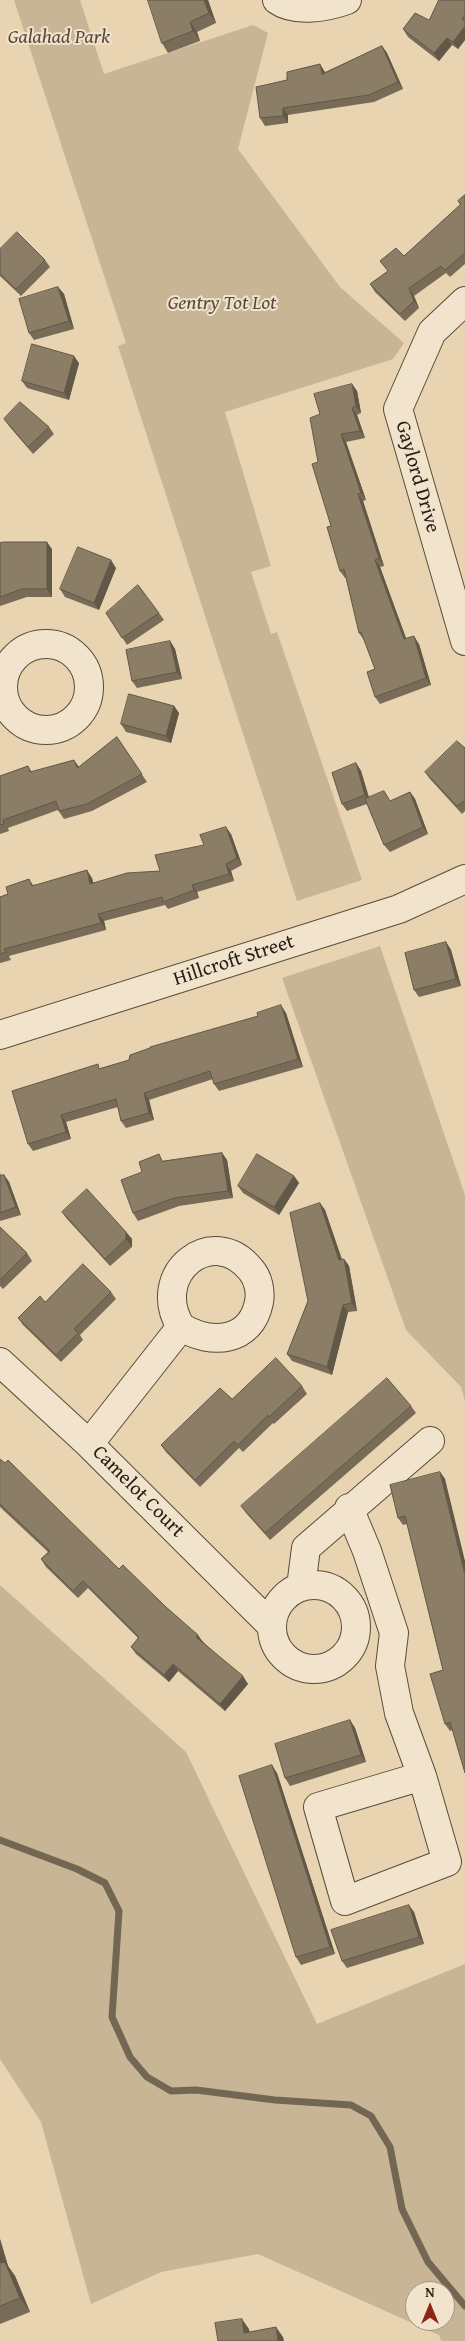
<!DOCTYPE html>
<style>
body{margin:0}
#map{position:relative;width:465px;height:2341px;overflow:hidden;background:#e9d4b1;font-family:"Gentium Book Plus",serif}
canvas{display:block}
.north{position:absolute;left:405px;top:2281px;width:50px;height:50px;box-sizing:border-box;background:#f1e3cc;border:1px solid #a09483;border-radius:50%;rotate:0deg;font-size:14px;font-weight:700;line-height:20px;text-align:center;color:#261e15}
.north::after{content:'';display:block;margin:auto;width:18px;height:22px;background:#8f2418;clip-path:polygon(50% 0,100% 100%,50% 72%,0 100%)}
</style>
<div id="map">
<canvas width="465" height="2341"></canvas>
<div class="north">N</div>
</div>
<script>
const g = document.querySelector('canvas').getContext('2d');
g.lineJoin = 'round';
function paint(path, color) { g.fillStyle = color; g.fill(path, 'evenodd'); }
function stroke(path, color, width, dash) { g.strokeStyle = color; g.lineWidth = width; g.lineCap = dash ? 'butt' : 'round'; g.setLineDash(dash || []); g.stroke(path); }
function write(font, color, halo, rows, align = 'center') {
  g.font = font + ' "Gentium Book Plus",serif'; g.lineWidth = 4; g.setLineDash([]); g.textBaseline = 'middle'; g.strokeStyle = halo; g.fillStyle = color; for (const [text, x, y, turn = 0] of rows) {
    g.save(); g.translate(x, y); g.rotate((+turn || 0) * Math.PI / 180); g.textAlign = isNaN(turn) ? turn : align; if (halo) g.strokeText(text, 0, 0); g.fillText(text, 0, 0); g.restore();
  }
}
const green = new Path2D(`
 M14 0H80L104 74 253 25 268 33 238 149 340 287 404 343 393 359 225 412 271 566 251 572 271 634 277 632 362 880 297 901 118 346 126 343Z
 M380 946 465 1195V1401L461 1387 406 1330 282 978Z
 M0 1585 186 1752 317 2024 465 1964V2341H441L439 2335 258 2254 161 2272 91 2304 41 2122 0 2059ZM415 2291H445V2321H415Z`);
const stream = new Path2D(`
 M0 1840 77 1869 105 1883 119 1911 112 2017 130 2057 147 2077 171 2091 196 2090 275 2100 351 2105 371 2116 390 2147 402 2209 428 2262 465 2306`);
const minor = new Path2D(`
 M277 0C295 13 328 7 347 0
 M465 301 432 332 398 409 465 641
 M3 687a43 43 0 1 1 86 0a43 43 0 1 1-86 0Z
 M0 1035 399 909 465 879
 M0 1362 89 1444 272 1626
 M89 1444 181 1327C148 1274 213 1222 251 1270 258 1278 261 1291 259 1302 251 1343 211 1345 181 1327
 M349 1508 367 1551 394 1633 390 1666 399 1713 422 1776 447 1862 345 1901 318 1807 422 1776
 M272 1627a42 42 0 1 1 84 0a42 42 0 1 1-84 0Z
 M301 1587 306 1548 430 1441`);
const wall = new Path2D(`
 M208 0 216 23 197 32 200 41 168 53 162 43Z
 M465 0V40L458 49 452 45 439 61 408 37 403 29 429 20Z
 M382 46 387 53 403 89 374 102 288 115V123L265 126 260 118 325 72Z
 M465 195V264L450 277 446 273 414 296 419 308 405 321 375 292 370 284 388 271 380 261 404 256 460 205 458 201Z
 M0 249 45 260 50 267 21 296 0 276Z
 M58 287 64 294 74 329 34 340 29 333Z
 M79 363 69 400 27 388 22 381Z
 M352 384 357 391 361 413 357 415 365 438 346 442 366 500 363 501 384 566 380 567 406 639 419 644 431 685 380 704 375 697V669L364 640 359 633 346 578H345L340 571 318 462 320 414Z
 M4 419 49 427 54 434 33 454 9 426Z
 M0 543 52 549V597H27L0 606Z
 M116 568 99 610 65 597 60 589Z
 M106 613H159L164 620 127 645Z
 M170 641 175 649 182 679 137 688 132 681Z
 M174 706 179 713 171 743 126 732 121 724Z
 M117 737 147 782 92 811 64 819 58 810 8 828 9 831 0 834V776L28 766 32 772 79 767Z
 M465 748V811L462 814 430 779 425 772Z
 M356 763 361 771 369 797 390 801 410 792 415 799 428 834 390 852 384 845 367 804 347 811 342 804Z
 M231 834 242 865 231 871 234 881 197 892 199 898 168 909 165 905 104 921 106 930 9 956 11 960 0 963V897L8 894 29 879 33 885 92 878 93 883 160 871 204 845Z
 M446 942 451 950 461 986 419 997 414 990Z
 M286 1013 303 1067 219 1091 214 1084 213 1079 149 1100 154 1120 126 1128 121 1121 118 1107 66 1122 71 1139 33 1151 28 1144 101 1068 129 1060Z
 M222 1153 227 1160 233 1198 179 1206 138 1221 133 1213 142 1172 164 1161Z
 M0 1172 1 1176 4 1175 9 1182 21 1215 0 1221Z
 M294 1176 299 1183 279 1215 243 1193 238 1186Z
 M320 1203 325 1210 342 1259H344L349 1266 357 1311 348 1312 332 1375 292 1361 287 1354 308 1301Z
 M62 1212 126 1232 132 1239V1247L110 1266 67 1219Z
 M0 1227 27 1253 32 1261 3 1289 0 1286Z
 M111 1292 116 1299 80 1335 83 1340 61 1362 23 1325 18 1318 45 1302Z
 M302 1386 307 1394 274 1424 273 1423 243 1452 239 1448 200 1487 166 1452 161 1445 232 1399Z
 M411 1406 416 1413 270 1540 246 1513 241 1506Z
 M0 1459 119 1569 166 1607 248 1684 225 1711 178 1671 169 1682 136 1654 131 1647 138 1638 88 1588 78 1598 46 1567 41 1559 48 1552 0 1507Z
 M440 1472 445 1479 452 1730 450 1731 445 1724 443 1670 407 1524 403 1525 398 1518Z
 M350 1720 355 1728 366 1762 290 1786 285 1778Z
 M277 1773 335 1954 301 1965 296 1957Z
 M414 1912 424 1944 347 1968 342 1961Z
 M0 2239 8 2266 15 2276 30 2312 0 2324Z`);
const shadedWall = new Path2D(`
 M204 0H208L216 23 209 13Z
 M190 22 197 32 200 41 193 31Z
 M465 26V40L458 49 453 42Z
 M447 38 452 45 439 61 434 53Z
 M382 46 387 53 403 89 398 82Z
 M320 64 325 72 327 81 322 74Z
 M283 108 288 115V123L283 116Z
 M58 287 64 294 74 329 69 321Z
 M409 288 414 296 419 308 414 301Z
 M74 356 79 363 69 400 64 393Z
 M352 384 357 391 361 413 356 406Z
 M352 408 357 415 365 438 360 431Z
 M341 434 346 442 366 500 361 493Z
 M358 494 363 501 384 566 379 558Z
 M47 542 52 549V597L47 589Z
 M111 560 116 568 99 610 94 603Z
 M375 560 380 567 409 646 404 639Z
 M414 636 419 644 431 685 426 678Z
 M170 641 175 649 182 679 177 672Z
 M174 706 179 713 171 743 166 736Z
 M74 760 79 767 77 768Z
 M356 763 361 771 370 802 365 795Z
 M410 792 415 799 428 834 423 827Z
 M226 827 231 834 242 865 237 858Z
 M226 864 231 871 234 881 229 874Z
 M87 870 92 878 95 891 90 884Z
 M192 885 197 892 199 898 194 890Z
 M98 914 104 921 106 930 101 923Z
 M446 942 451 950 461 986 456 979Z
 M281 1005 286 1013 303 1067 298 1059Z
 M144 1093 149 1100 154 1120 149 1113Z
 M61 1115 66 1122 71 1139 66 1132Z
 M222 1153 227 1160 233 1198 228 1191Z
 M4 1175 9 1182 21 1215 16 1207Z
 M294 1176 299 1183 279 1215 274 1207Z
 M320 1203 325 1210 344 1267 339 1260Z
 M126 1232 132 1239V1247L126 1239Z
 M344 1259 349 1266 357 1311 352 1303Z
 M343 1305 348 1312 332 1375 327 1367Z
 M440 1472 445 1479 465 1561V1575Z
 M198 1635 203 1642 201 1644 196 1637Z
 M173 1664 178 1671 169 1682 164 1675Z
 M243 1676 248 1684 225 1711 220 1704Z
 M350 1720 355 1728 366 1762 361 1755Z
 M272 1765 277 1773 335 1954 330 1947Z
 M409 1905 414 1912 424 1944 419 1937Z
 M0 2239 8 2266 15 2276 30 2312 20 2298 1 2263 0 2258Z
 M242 2319 249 2329 251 2341 244 2333Z
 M276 2327 283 2337 284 2341H278Z`);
const building = new Path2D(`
 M148 0H204L209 13 190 22 193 31 162 43Z
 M439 0H465V15L462 19 465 22V26L453 42 447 38 434 53 403 29 415 13 429 20Z
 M382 46 398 82 369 95 283 108V116L260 118 256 87 287 80V72L320 64 322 74Z
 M465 195V253L445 270 441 266 409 288 414 301 400 314 370 284 388 271 380 261 396 248 404 256 461 204 458 201Z
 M17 232 45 260 16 289 0 274V249Z
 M58 287 69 321 29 333 19 299Z
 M32 344 74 356 64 393 22 381Z
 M352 384 356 406 352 408 360 431 341 434 361 493 358 494 379 558 375 560 404 639 414 636 426 678 375 697 367 672 375 669 361 632 359 633 344 569 340 571 327 527 331 526 312 464 318 462 310 418 320 414 314 394Z
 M20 402 49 427 28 447 4 419Z
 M4 542H47V589H22L0 597V543Z
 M78 547 111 560 94 603 60 589Z
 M138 585 159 613 122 638 106 613Z
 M170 641 177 672 132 681 126 650Z
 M129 694 174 706 166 736 121 724Z
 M117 737 142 774 87 804 59 811 56 801 3 820 4 824 0 825V776L28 766 30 772 74 760 77 768Z
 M457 741 465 748V800L457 806 425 772Z
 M356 763 365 795 342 804 332 773Z
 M384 791 390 801 410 792 423 827 384 845 365 799Z
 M226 827 237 858 226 864 229 874 192 885 194 890 163 902 162 897 98 914 101 923 4 949 6 952 0 954V897L8 894 6 887 29 879 32 886 87 870 90 884 127 873 160 871 155 855 204 845 200 835Z
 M446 942 456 979 414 990 405 953Z
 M281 1005 298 1059 214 1084 210 1071 144 1093 149 1113 121 1121 116 1099 61 1115 66 1132 28 1144 12 1091 98 1064 99 1069 129 1060 130 1055 150 1048V1047L258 1016 257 1013Z
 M222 1153 228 1191 174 1198 133 1213 121 1180 142 1172 139 1162 159 1154 162 1161Z
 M257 1154 294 1176 274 1207 238 1186Z
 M4 1175 16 1207 0 1213V1176Z
 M87 1189 126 1232V1239L105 1259 62 1212Z
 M320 1203 339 1260 344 1259 352 1303 343 1305 327 1367 287 1354 308 1301 290 1213Z
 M0 1227 27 1253 0 1280Z
 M83 1264 111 1292 74 1329 78 1333 56 1355 18 1318 40 1296 45 1302Z
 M276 1358 302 1386 269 1417 268 1415 238 1445 234 1441 195 1480 161 1445 220 1388 232 1399Z
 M387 1378 411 1406 265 1533 241 1506Z
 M0 1459 5 1463 8 1460 119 1569 123 1565 166 1607 198 1635 196 1637 243 1676 220 1704 173 1664 164 1675 131 1647 139 1637 83 1581 73 1591 41 1559 50 1551 0 1504Z
 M440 1472 465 1575V1773L450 1722 445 1724 430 1674 443 1670 405 1516 398 1518 390 1485Z
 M350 1720 361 1755 285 1778 275 1744Z
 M272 1765 330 1947 296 1957 239 1776Z
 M409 1905 419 1937 342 1961 331 1930Z
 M0 2258 1 2263 5 2262 20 2298 0 2306Z
 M242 2319 244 2333 276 2327 278 2341H218L215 2323Z`);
const parkNames = [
 ["Galahad Park",59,38],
 ["Gentry Tot Lot",222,304]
];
const streetNames = [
 ["Gaylord Drive",417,477,74],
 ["Hillcroft Street",234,961,-18],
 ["Camelot Court",138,1492,45]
];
paint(green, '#c8b596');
stroke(stream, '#736653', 7);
stroke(minor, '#574c3c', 30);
stroke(minor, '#f1e3cc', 28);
paint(wall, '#786c58');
paint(shadedWall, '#615847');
paint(building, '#8b7d66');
stroke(building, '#615847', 1);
write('italic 20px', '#574b3c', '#f1e3cc', parkNames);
write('20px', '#261e15', '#f1e3cc', streetNames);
</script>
